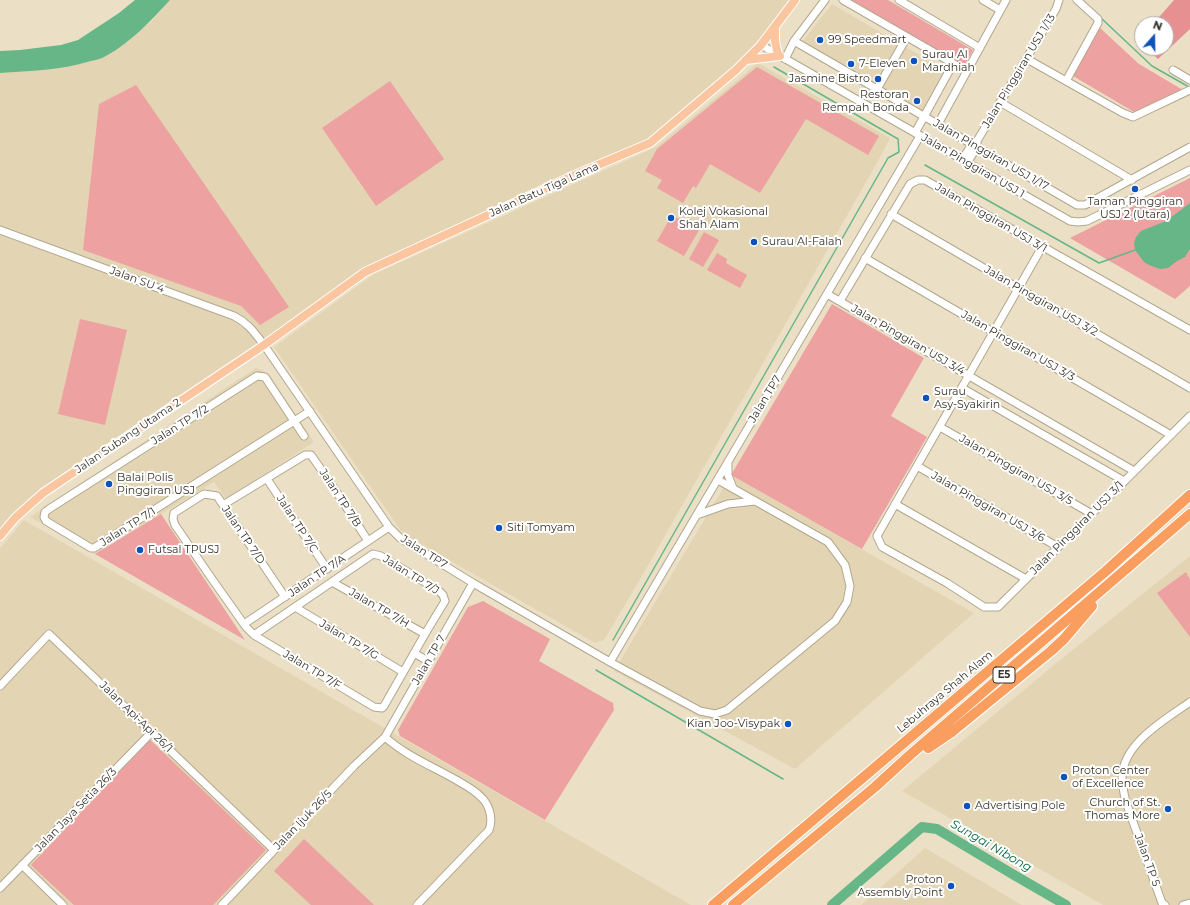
<!DOCTYPE html>
<style>
body{margin:0}
#map{position:relative;width:1190px;height:905px;overflow:hidden;background:#ebe0c6;font-family:Montserrat,sans-serif}
canvas{display:block}
.north{position:absolute;left:1134px;top:16px;width:40px;height:40px;box-sizing:border-box;background:#fff;border:1px solid #afada9;border-radius:50%;rotate:20deg;font-size:11px;font-weight:700;line-height:16px;text-align:center;color:#373329}
.north::after{content:'';display:block;margin:auto;width:14px;height:18px;background:#0c53bd;clip-path:polygon(50% 0,100% 100%,50% 72%,0 100%)}
</style>
<div id="map">
<canvas width="1190" height="905"></canvas>
<div class="north">N</div>
</div>
<script>
const g = document.querySelector('canvas').getContext('2d');
g.lineJoin = 'round';
function paint(path, color) { g.fillStyle = color; g.fill(path, 'evenodd'); }
function stroke(path, color, width, dash) { g.strokeStyle = color; g.lineWidth = width; g.lineCap = dash ? 'butt' : 'round'; g.setLineDash(dash || []); g.stroke(path); }
function write(font, color, halo, rows, align = 'center') {
  g.font = font + ' Montserrat,sans-serif'; g.lineWidth = 4; g.setLineDash([]); g.textBaseline = 'middle'; g.strokeStyle = halo; g.fillStyle = color; for (const [text, x, y, turn = 0] of rows) {
    g.save(); g.translate(x, y); g.rotate((+turn || 0) * Math.PI / 180); g.textAlign = isNaN(turn) ? turn : align; if (halo) g.strokeText(text, 0, 0); g.fillText(text, 0, 0); g.restore();
  }
}
const built = new Path2D(`
 M170 0H797L758 54 651 145 382 259 366 270 15 515 0 534V73L38 70 81 64 105 57 126 42 151 22Z
 M832 4 945 70 922 112 802 42Z
 M758 63 890 138 877 163 642 576 604 640 595 643 403 534 274 347 374 274 656 147Z
 M256 368 269 374 314 442 226 499 214 482 95 554 30 517Z
 M731 475 974 613 795 769 614 671Z
 M24 520 691 905H0V548Z
 M1190 556V905H1103L902 791 1060 660Z
 M925 848 1022 905H861Z`);
const green = new Path2D(`
 M848 0H888L973 50 964 66Z
 M1099 27 1139 64 1183 90 1134 112 1073 76Z
 M757 67 879 136 868 155 806 119 760 193 710 164 696 188 693 186 683 203 657 188 662 180 645 171 657 149Z
 M390 81 444 159 376 206 322 128Z
 M136 85 289 307 260 325 241 306 83 250 99 104Z
 M1190 178V286L1175 299 1070 238Z
 M672 215 699 230 684 256 657 241Z
 M704 232 719 240 703 267 689 259Z
 M717 253 727 259 726 263 747 275 740 288 707 270Z
 M832 304 924 358 891 416 927 437 862 549 731 475Z
 M80 319 127 330 105 425 58 414Z
 M161 514 245 640 95 554Z
 M1186 572 1190 580V637L1157 593Z
 M483 601 550 639 539 661 613 703 614 710 545 820 400 736 398 730 468 607Z
 M150 740 266 850 213 905H74L31 865Z
 M304 839 374 905H311L274 871Z`);
const forest = new Path2D(`
 M1174 0H1190V29L1158 59 1146 48H1166V24H1153Z`);
const water = new Path2D(`
 M135 0H170C152 20 130 43 106 56 101 59 96 60 91 61 62 70 30 71 0 73V51L20 50 61 45 78 40 119 13Z
 M1190 203V249L1185 257 1177 261 1168 268 1160 269 1149 265 1144 262 1135 250 1134 243 1136 237 1141 231 1166 221Z`);
const stream = new Path2D(`
 M1101 18 1152 66 1189 87
 M925 165 1099 263 1135 250
 M613 640 888 158 899 152 898 139 774 67
 M596 670 783 779`);
const river = new Path2D(`
 M832 905 922 827 937 829 1014 875 1066 905`);
const minor = new Path2D(`
 M843 0 961 68
 M899 0 980 48
 M983 0 1000 10
 M794 41 1077 205H1085L1190 147
 M761 45 1070 221 1078 222 1087 221 1190 170
 M785 59 794 41 825 0
 M1027 59 1123 113 1133 117 1190 90
 M1173 70 1190 80
 M1066 81 1098 23V19L1077 0
 M877 89 907 37
 M1000 102 1132 180
 M938 124 1006 0
 M915 133 953 64
 M962 160 972 144 975 142
 M967 163 977 147V141L1056 9 1059 0
 M891 214 1190 388
 M0 230 234 316C248 323 254 332 264 345L389 527 400 538 473 583 610 662 700 711 715 714 727 710 835 621 847 602 850 586 845 565 828 542 718 480
 M1042 247 877 536 882 547 947 583 984 607H998L1190 416
 M865 258 1171 435
 M827 294 1134 471
 M840 301 910 184 918 180H925L1190 330
 M962 388 1124 481
 M940 427 1092 514
 M304 436 265 377 257 376 49 509 45 512 44 517 46 521 91 548H94C166 502 238 457 310 411
 M728 464V475L733 488
 M917 466 1058 547
 M267 479 327 569
 M895 504 1026 579
 M223 505 305 455H311L336 491 368 541
 M697 515 728 504 755 501
 M332 582 425 634
 M295 607 403 672
 M244 624 389 527
 M254 635 373 554 381 556 438 590 443 595 445 601 425 634 384 706 382 708 374 707 254 635 246 627 212 579 175 525 173 519 174 513 204 494 217 496 285 597
 M414 653 428 661
 M610 662 920 136
 M0 686 49 634 274 850
 M385 737C406 756 434 767 458 781 467 786 476 791 483 799 490 807 493 820 489 830L417 905
 M22 865 63 905
 M0 888 151 733
 M222 905 354 766 385 737 473 583
 M1165 905 1162 903 1126 802C1124 794 1122 785 1122 777 1123 743 1166 719 1190 702
 M1183 905 1190 903`);
const major = new Path2D(`
 M775 27V41L778 55
 M746 60 780 56
 M0 536 15 518 43 493 264 345 365 272 579 173 650 143 736 70 761 45 795 0`);
const highway = new Path2D(`
 M928 748 953 731 1051 651 1064 639 1092 606
 M713 905 1106 571 1190 495
 M733 905 875 787 910 755 1190 514`);
const markers = [
 [820,40,4,"#0c53bd"],
 [914,61,4,"#0c53bd"],
 [851,64,4,"#0c53bd"],
 [878,79,4,"#0c53bd"],
 [917,101,4,"#0c53bd"],
 [1135,189,4,"#0c53bd"],
 [671,218,4,"#0c53bd"],
 [754,242,4,"#0c53bd"],
 [926,398,4,"#0c53bd"],
 [109,484,4,"#0c53bd"],
 [499,528,4,"#0c53bd"],
 [140,550,4,"#0c53bd"],
 [788,724,4,"#0c53bd"],
 [1064,777,4,"#0c53bd"],
 [967,806,4,"#0c53bd"],
 [1168,809,4,"#0c53bd"],
 [951,886,4,"#0c53bd"]
];
const shields = [
 [1004,675,22]
];
const shieldNames = [
 ["E5",1004,675]
];
const poiNames = [
 ["99 Speedmart",828,40],
 ["Surau Al",922,55],
 ["Mardhiah",922,68],
 ["7-Eleven",859,64],
 ["Jasmine Bistro",870,79,"right"],
 ["Restoran",909,95,"right"],
 ["Rempah Bonda",909,108,"right"],
 ["Taman Pinggiran",1135,202,"center"],
 ["USJ 2 (Utara)",1135,215,"center"],
 ["Kolej Vokasional",679,212],
 ["Shah Alam",679,225],
 ["Surau Al-Falah",762,242],
 ["Surau",934,392],
 ["Asy-Syakirin",934,405],
 ["Balai Polis",117,478],
 ["Pinggiran USJ",117,491],
 ["Siti Tomyam",507,528],
 ["Futsal TPUSJ",148,550],
 ["Kian Joo-Visypak",780,724,"right"],
 ["Proton Center",1072,771],
 ["of Excellence",1072,784],
 ["Church of St.",1160,803,"right"],
 ["Thomas More",1160,816,"right"],
 ["Advertising Pole",975,806],
 ["Proton",943,880,"right"],
 ["Assembly Point",943,893,"right"]
];
const streetNames = [
 ["Jalan Pinggiran USJ 1/13",1019,71,-59],
 ["Jalan Pinggiran USJ 1/17",991,155,30],
 ["Jalan Pinggiran USJ 1",973,166,30],
 ["Jalan Batu Tiga Lama",544,190,-24],
 ["Jalan Pinggiran USJ 3/1",991,218,30],
 ["Jalan SU 4",137,280,20],
 ["Jalan Pinggiran USJ 3/2",1041,301,30],
 ["Jalan Pinggiran USJ 3/4",908,340,30],
 ["Jalan Pinggiran USJ 3/3",1018,346,30],
 ["Jalan TP7",765,399,-59],
 ["Jalan TP 7/2",180,425,-32],
 ["Jalan Subang Utama 2",128,436,-34],
 ["Jalan Pinggiran USJ 3/5",1016,470,30],
 ["Jalan TP 7/B",340,498,57],
 ["Jalan Pinggiran USJ 3/6",988,507,30],
 ["Jalan TP 7/C",297,524,57],
 ["Jalan TP 7/1",128,527,-32],
 ["Jalan Pinggiran USJ 3/1",1077,528,-45],
 ["Jalan TP 7/D",243,535,56],
 ["Jalan TP7",424,552,32],
 ["Jalan TP 7/J",411,575,32],
 ["Jalan TP 7/A",317,576,-34],
 ["Jalan TP 7/H",379,608,30],
 ["Jalan TP 7/G",349,640,31],
 ["Jalan TP 7",429,660,-60],
 ["Jalan TP 7/F",312,670,31],
 ["Lebuhraya Shah Alam",945,692,-40],
 ["Jalan Api-Api 26/1",136,717,44],
 ["Jalan Jaya Setia 26/3",76,810,-46],
 ["Jalan Ijuk 26/5",303,820,-46],
 ["Jalan TP 5",1147,860,70]
];
const waterNames = [
 ["Sungai Nibong",991,846,30]
];
paint(built, '#e3d5b4');
paint(green, '#eda1a1');
paint(forest, '#e69091');
paint(water, '#67b688');
stroke(stream, '#67b688', 1.5);
stroke(river, '#67b688', 10);
stroke(minor, '#b1a78e', 9);
stroke(major, '#fff', 10);
stroke(highway, '#fff', 12);
stroke(minor, '#fff', 7);
stroke(major, '#fbc59f', 8);
stroke(highway, '#f99e5f', 10);
for (const [x, y, r, color] of markers) { const dot = new Path2D(); dot.arc(x, y, r, 0, 2 * Math.PI); g.fillStyle = color; g.fill(dot); stroke(dot, '#fff', 1.5); }
for (const [x, y, w] of shields) { const box = new Path2D(); box.roundRect(x - w / 2, y - 8, w, 16, 3); g.fillStyle = '#fff'; g.fill(box); stroke(box, '#373329', 1); }
write('bold 10px', '#373329', null, shieldNames);
write('11px', '#373329', '#fff', poiNames, 'left');
write('11px', '#373329', '#fff', streetNames);
write('italic 12px', '#04683e', '#fff', waterNames);
</script>
